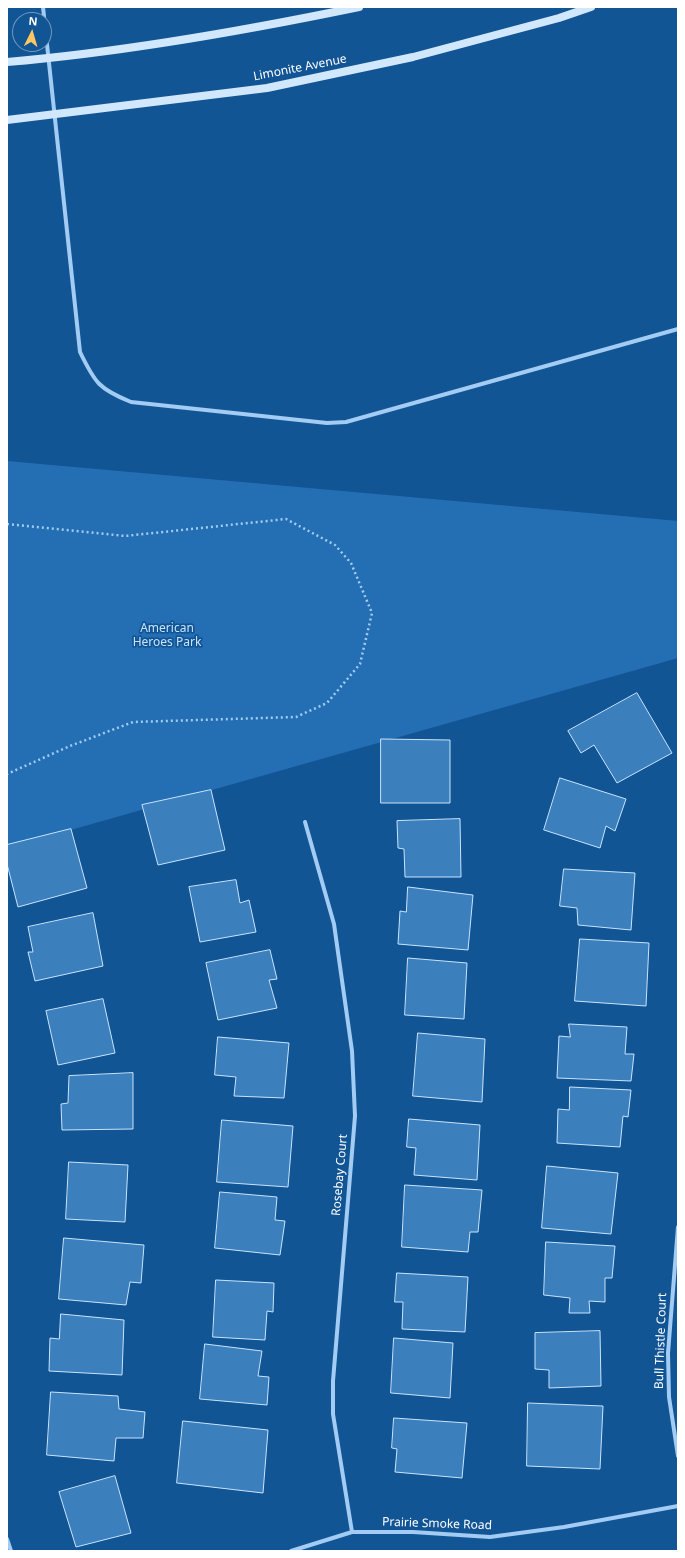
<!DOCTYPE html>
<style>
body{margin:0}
#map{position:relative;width:685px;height:1558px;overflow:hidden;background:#125595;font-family:"Noto Sans",sans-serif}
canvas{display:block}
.frame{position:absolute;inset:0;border:8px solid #fff;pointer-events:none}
.north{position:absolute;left:12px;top:12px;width:40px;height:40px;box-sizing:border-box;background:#125595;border:1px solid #7199bf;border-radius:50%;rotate:5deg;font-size:11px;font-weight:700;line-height:16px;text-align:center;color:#fff}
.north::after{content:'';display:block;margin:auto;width:14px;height:18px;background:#ffc763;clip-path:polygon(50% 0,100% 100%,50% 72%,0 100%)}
</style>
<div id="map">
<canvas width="685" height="1558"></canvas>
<div class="frame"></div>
<div class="north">N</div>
</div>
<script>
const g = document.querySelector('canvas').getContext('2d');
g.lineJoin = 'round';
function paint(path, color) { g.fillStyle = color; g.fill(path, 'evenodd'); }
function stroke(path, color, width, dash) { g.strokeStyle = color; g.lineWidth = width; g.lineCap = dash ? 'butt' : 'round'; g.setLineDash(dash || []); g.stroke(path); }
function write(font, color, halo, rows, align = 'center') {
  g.font = font + ' "Noto Sans",sans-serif'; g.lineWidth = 3.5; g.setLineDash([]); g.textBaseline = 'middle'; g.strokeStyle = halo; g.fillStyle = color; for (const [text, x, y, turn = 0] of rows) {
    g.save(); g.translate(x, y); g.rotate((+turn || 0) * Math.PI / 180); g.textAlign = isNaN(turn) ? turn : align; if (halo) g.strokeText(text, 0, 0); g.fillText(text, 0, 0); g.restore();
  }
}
const green = new Path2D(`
 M7 461 678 521V658L7 848Z`);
const building = new Path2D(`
 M637 693 672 753 617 783 594 745 581 753 568 731Z
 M381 739 450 740V803H381Z
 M560 778 626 799 615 831 606 826 600 848 544 830Z
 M211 790 225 850 158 865 142 805Z
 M460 819 461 877H405L404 849 398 848 397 821Z
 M71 829 87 888 18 907 7 864V845Z
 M564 869 635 873 631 930 578 925 577 908 560 906Z
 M236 880 240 903 249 900 256 932 200 942 189 887Z
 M408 887 473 895 468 950 398 944 400 911 406 912Z
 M93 913 103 966 35 981 28 952H33L28 927Z
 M580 939 649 943 646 1006 575 1001Z
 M270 950 277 979 269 980 277 1008 218 1020 206 963Z
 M408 958 467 963 464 1019 405 1015Z
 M103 999 115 1053 58 1065 46 1011Z
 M569 1024 627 1027 625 1054H634L631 1081 557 1078 559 1036 570 1037Z
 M418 1033 485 1039 482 1102 413 1096Z
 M218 1037 289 1043 284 1098 234 1096 236 1077 215 1075Z
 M133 1073V1129L62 1130 61 1104 68 1103 69 1076Z
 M570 1087 631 1090 628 1117 623 1116 620 1147 557 1143 558 1109 569 1110Z
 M409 1119 480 1125 477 1180 414 1175 416 1148 407 1147Z
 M222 1120 293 1126 288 1187 217 1182Z
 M69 1162 128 1165 125 1222 66 1219Z
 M547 1166 618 1173 611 1234 542 1228Z
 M405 1185 482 1190 478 1232H470L468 1252 402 1247Z
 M220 1192 277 1197 275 1220 285 1221 280 1255 215 1248Z
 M64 1238 144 1245 141 1283 130 1282 126 1305 59 1299Z
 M546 1242 615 1246 612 1278H605V1302L589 1301 590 1313H569L570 1298 544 1295Z
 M397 1273 468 1277 465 1332 402 1329 403 1302H395Z
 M216 1280 274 1283 273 1312 267 1311 265 1340 213 1337Z
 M61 1314 124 1320 122 1375 49 1371 50 1338 59 1339Z
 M600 1331 601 1386 549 1388V1370L535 1369V1333Z
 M394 1338 453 1343 450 1398 391 1393Z
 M205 1344 262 1351 258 1376 269 1377 267 1405 200 1399Z
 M51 1392 118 1396 119 1409 145 1412 143 1438H116L114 1461 47 1455Z
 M528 1403 603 1406 600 1469 527 1466Z
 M394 1418 467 1423 462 1478 395 1472 397 1449 392 1448Z
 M183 1421 268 1430 263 1493 177 1483Z
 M115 1476 131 1533 76 1547 59 1492Z`);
const path = new Path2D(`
 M7 524 125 536 286 519 335 545 351 563 372 613 360 664 327 703 296 717 133 722 70 746 7 774`);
const minor = new Path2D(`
 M43 7 80 352C95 383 99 389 131 402L327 423 346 422 678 329
 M305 822 334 924 352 1051 355 1116 333 1381V1414L352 1532
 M678 1227 668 1353 669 1397 678 1456
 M7 1539 11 1551
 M291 1551 352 1532H413L490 1537 564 1527 678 1506`);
const secondary = new Path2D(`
 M7 62C125 52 243 31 359 7
 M7 120 267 88 413 57 559 18 591 7`);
const streetNames = [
 ["Limonite Avenue",300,68,-11],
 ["Rosebay Court",340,1175,-85],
 ["Bull Thistle Court",661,1341,-88],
 ["Prairie Smoke Road",437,1524,2]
];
const parkNames = [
 ["American",167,629],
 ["Heroes Park",167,643]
];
paint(green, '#246fb4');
paint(building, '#3b7fbd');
stroke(building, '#c9e4fd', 1);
stroke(path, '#a2ccf3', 2.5, [2, 3]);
stroke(minor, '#a2ccf3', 4);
stroke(secondary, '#d1e7fc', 8);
write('12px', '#fff', '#125595', streetNames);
write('12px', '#c9e4fd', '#125595', parkNames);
</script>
